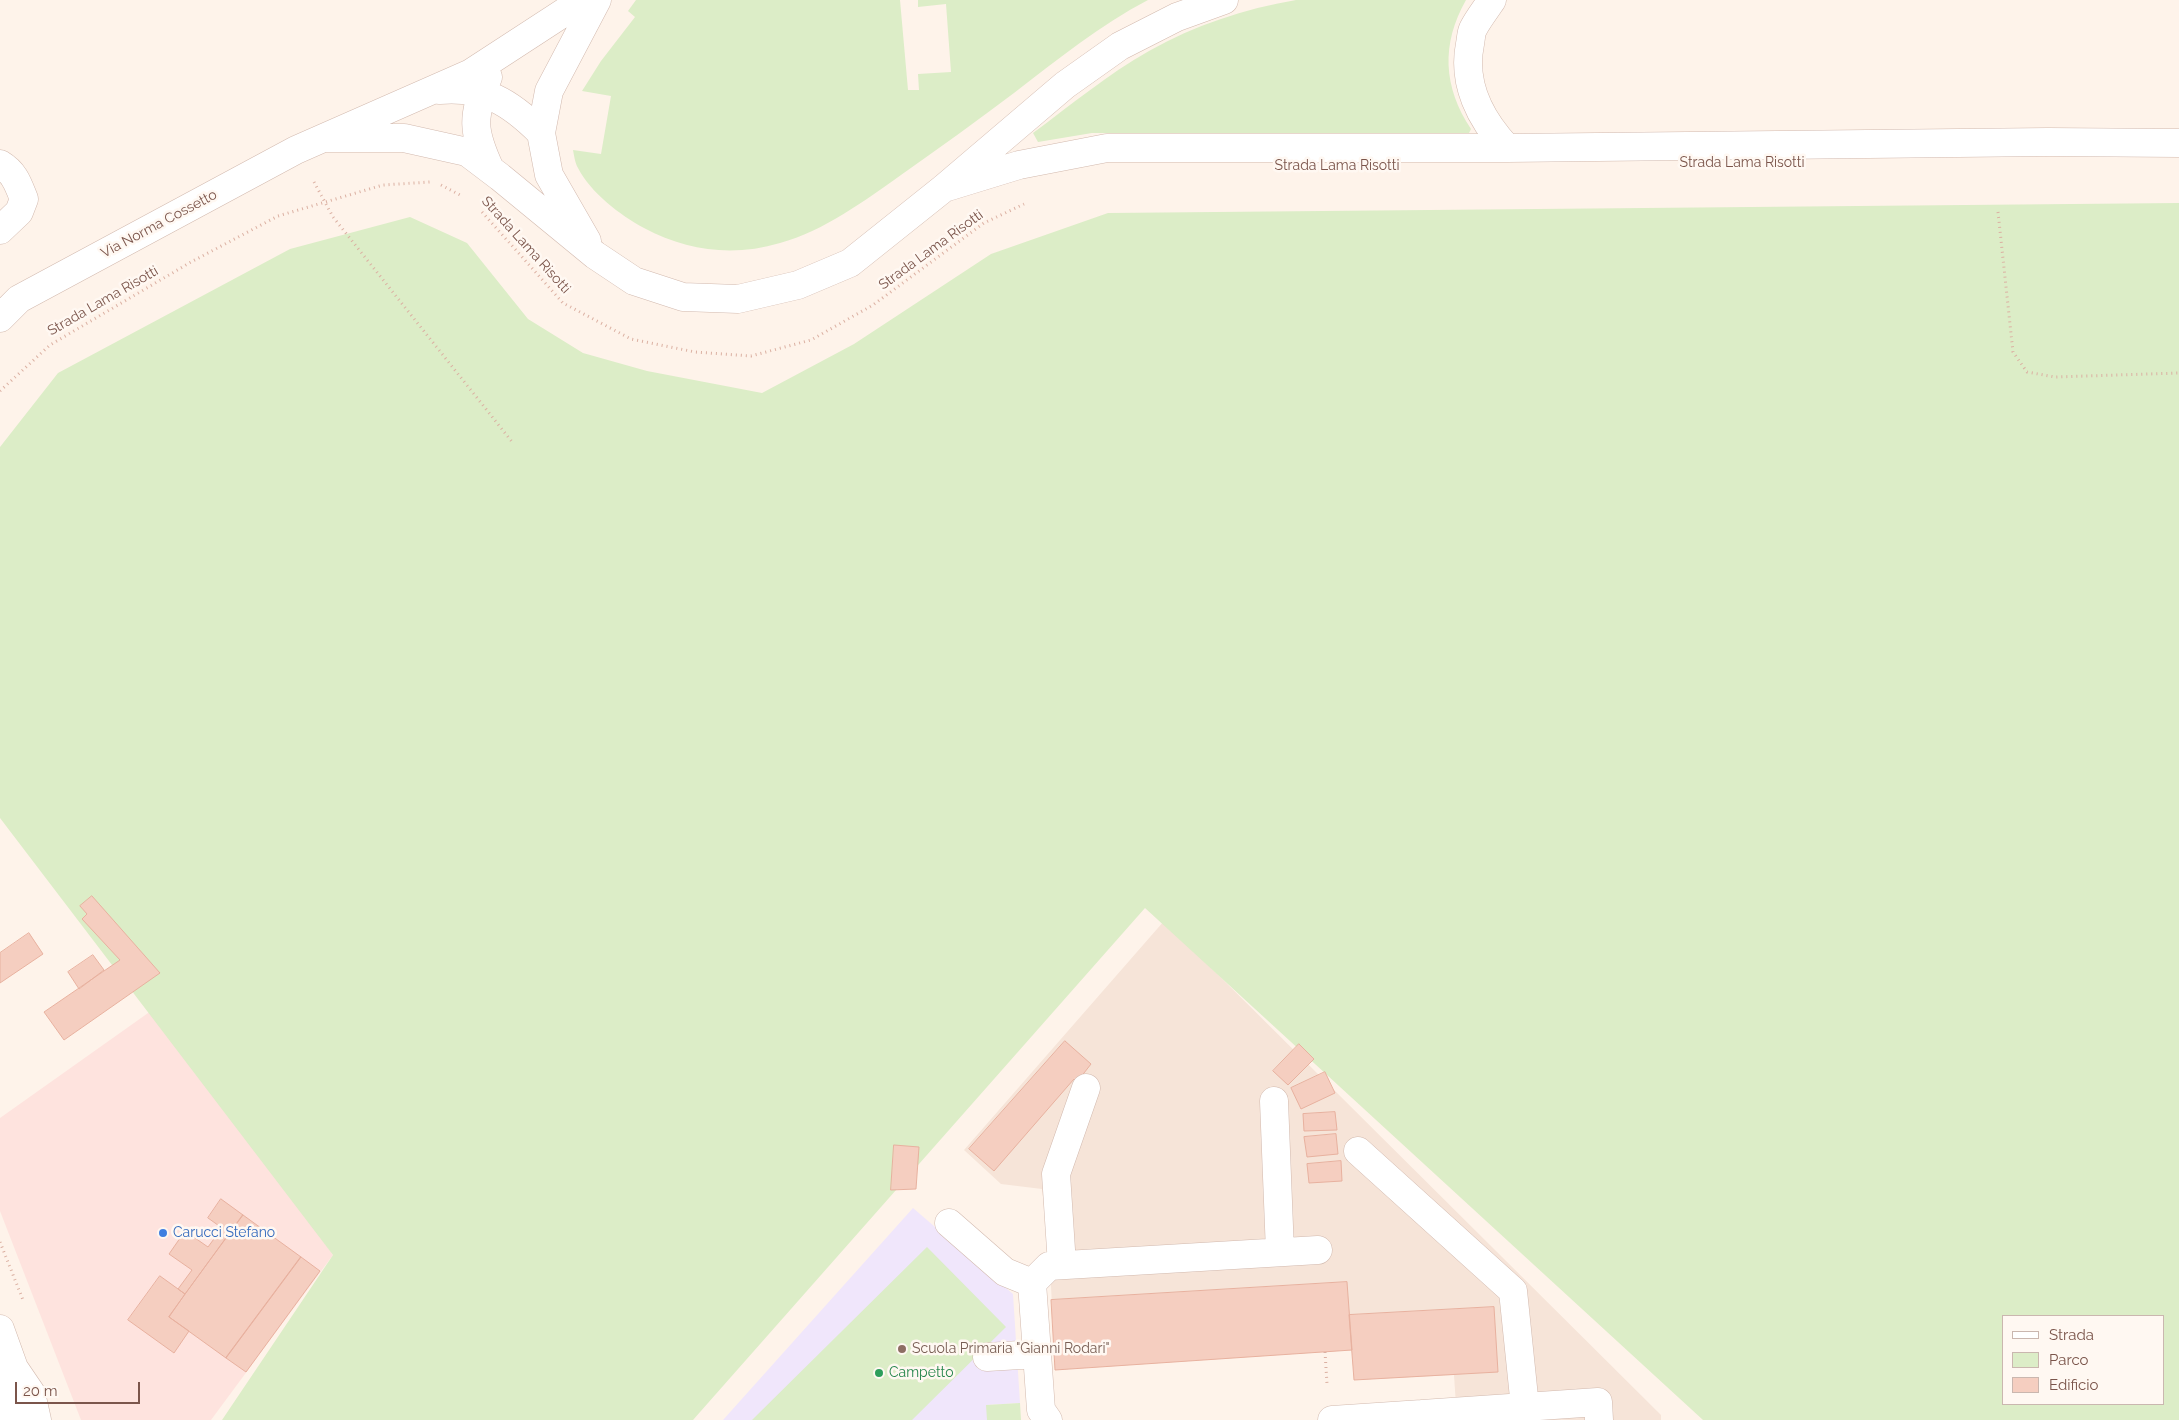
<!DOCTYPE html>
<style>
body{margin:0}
#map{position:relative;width:2179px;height:1420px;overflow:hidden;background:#fef3ea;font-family:Raleway,sans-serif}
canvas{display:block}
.legend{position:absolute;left:2002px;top:1315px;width:162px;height:90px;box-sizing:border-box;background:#fff8f2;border:1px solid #cab7af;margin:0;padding:6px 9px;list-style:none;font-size:15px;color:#7b554b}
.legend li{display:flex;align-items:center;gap:10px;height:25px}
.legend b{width:25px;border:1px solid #cab7af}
.scale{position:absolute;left:15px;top:1382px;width:125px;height:22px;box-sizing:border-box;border:2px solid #7b554b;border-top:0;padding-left:6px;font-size:15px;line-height:18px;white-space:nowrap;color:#7b554b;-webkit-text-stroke:4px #fff8f2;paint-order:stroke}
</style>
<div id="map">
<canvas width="2179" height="1420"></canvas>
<ul class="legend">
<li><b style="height:6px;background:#fff"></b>Strada</li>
<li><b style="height:14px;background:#dcedc7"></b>Parco</li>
<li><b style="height:14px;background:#f5cec0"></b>Edificio</li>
</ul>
<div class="scale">20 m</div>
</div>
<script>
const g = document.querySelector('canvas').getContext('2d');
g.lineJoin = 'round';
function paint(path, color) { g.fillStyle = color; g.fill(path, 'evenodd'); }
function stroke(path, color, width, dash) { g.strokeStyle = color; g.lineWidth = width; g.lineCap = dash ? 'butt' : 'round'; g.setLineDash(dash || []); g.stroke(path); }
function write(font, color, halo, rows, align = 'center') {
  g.font = font + ' Raleway,sans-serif'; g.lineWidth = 5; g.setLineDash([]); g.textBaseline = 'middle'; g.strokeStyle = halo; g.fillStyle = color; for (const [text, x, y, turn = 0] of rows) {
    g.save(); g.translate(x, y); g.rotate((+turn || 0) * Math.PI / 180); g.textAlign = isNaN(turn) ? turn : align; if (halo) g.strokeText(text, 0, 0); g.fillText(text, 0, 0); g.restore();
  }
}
const residential = new Path2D(`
 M1164 921 1661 1415V1420H1457L1454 1375 1354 1380 1352 1350 1055 1370 1049 1244 1042 1189 1001 1184 964 1150Z`);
const commercial = new Path2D(`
 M165 1001 333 1255 211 1420H81L0 1211V1118Z`);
const education = new Path2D(`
 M913 1208 1013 1294 1020 1403 987 1405V1420H723Z`);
const green = new Path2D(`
 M636 0H900L908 90H919L918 74 951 72 946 4 918 7V0H1148C1100 25 1057 60 1014 93 977 121 939 148 901 175 864 201 824 231 780 243 733 257 687 251 644 228 620 215 591 193 578 168 575 163 574 155 573 150L601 154 611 96 582 91 601 61 635 17 628 11Z
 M1296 0H1466C1441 44 1443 87 1471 129L1469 133H1092L1038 142 1033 133C1071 105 1108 74 1149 51 1195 25 1244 9 1296 0Z
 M2179 203V1420H1703L1145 908 693 1420H222L333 1255 0 818V447L58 373 290 249 410 217 467 243 528 319 583 353 647 371 762 393 854 344 991 254 1108 213ZM2003 1316H2163V1404H2003Z
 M927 1247 1006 1327 912 1420H752Z
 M1020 1403 1021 1420H987L986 1405Z`);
const building = new Path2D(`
 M92 896 160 973 64 1040 44 1012 120 960 82 919 87 914 80 906Z
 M29 933 43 954 0 983V953Z
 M93 955 104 970 79 989 68 972Z
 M1065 1041 1091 1064 1077 1082 1074 1079 994 1171 969 1149Z
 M1299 1044 1314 1059 1288 1085 1273 1071Z
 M1325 1072 1335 1093 1301 1109 1291 1088Z
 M1335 1112 1337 1130 1304 1131 1303 1114Z
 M1336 1134 1338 1154 1307 1157 1304 1137Z
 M894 1145 919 1147 916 1189 891 1190Z
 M1341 1161 1342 1181 1309 1183 1307 1164Z
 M221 1199 243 1215 185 1294 178 1289 192 1270 169 1254 185 1231 208 1247 222 1228 208 1218Z
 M243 1215 301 1257 226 1358 169 1317Z
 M301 1257 320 1271 246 1372 226 1358Z
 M160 1276 185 1294 169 1317 189 1331 174 1353 128 1320Z
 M1347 1282 1352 1350 1055 1370 1051 1300Z
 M1494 1307 1498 1372 1354 1380 1349 1315Z`);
const path = new Path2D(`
 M314 182 333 217 513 443
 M441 185 462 196
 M482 212 563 303 631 339 695 352 751 356 811 340 873 305 984 223 1024 204
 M1998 212 2013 352 2027 372 2055 377 2179 373
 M0 391 50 345 191 262 278 216 383 185 430 182
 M0 1242 23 1300
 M1325 1352 1327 1384`);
const minor = new Path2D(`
 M1492 0C1486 9 1478 19 1473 29 1471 33 1471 39 1470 44 1462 83 1480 119 1507 148
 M488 77C472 118 472 130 490 169
 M439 90C484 86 510 102 541 133
 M324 138H404L467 152 500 177 595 255 634 281 683 297 738 299 798 285 850 263 944 188 1065 85 1120 46 1177 17 1224 0
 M0 164C15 173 18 184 24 199L19 212 0 230
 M944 188 1019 165 1107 148H1507L2048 142 2179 143
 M587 241 549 175 541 133 549 91 597 0
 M0 318 19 299 296 150 471 73 583 0
 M1274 1101 1280 1252
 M1358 1151 1513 1291 1525 1407
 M949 1223 1005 1272 1032 1283
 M1062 1265 1056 1174 1086 1088
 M0 1329 14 1368 31 1393 37 1420
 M987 1357 1037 1354
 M1422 1414 1598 1402 1599 1420
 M9 1420 14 1368
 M1048 1420 1041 1410 1032 1283 1049 1266 1318 1250
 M1332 1420 1422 1414 1423 1420`);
const markers = [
 [163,1233,5,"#3f7fe0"],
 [902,1349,5,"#8d6e63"],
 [879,1373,5,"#2e9e5b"]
];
const streetNames = [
 ["Strada Lama Risotti",1742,163],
 ["Strada Lama Risotti",1337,166],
 ["Via Norma Cossetto",159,224,-28],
 ["Strada Lama Risotti",526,245,48],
 ["Strada Lama Risotti",931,250,-36],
 ["Strada Lama Risotti",103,301,-30]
];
const shopNames = [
 ["Carucci Stefano",173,1233]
];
const educationNames = [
 ["Scuola Primaria \"Gianni Rodari\"",912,1349]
];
const leisureNames = [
 ["Campetto",889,1373]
];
paint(residential, '#f6e4d8');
paint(commercial, '#fee3de');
paint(education, '#f0e6fb');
paint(green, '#dcedc7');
paint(building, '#f5cec0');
stroke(building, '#e8b19f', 1);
stroke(minor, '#d2b9ae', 29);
stroke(path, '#dbb0a2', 3, [1, 4]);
stroke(minor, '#fff', 28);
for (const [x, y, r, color] of markers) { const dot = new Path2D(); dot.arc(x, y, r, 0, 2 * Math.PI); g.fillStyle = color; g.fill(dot); stroke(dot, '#fff8f2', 2); }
write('14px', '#7b554b', '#fff8f2', streetNames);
write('14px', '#366cbe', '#fff8f2', shopNames, 'left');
write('14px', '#785e54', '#fff8f2', educationNames, 'left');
write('14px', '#27864d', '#fff8f2', leisureNames, 'left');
</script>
